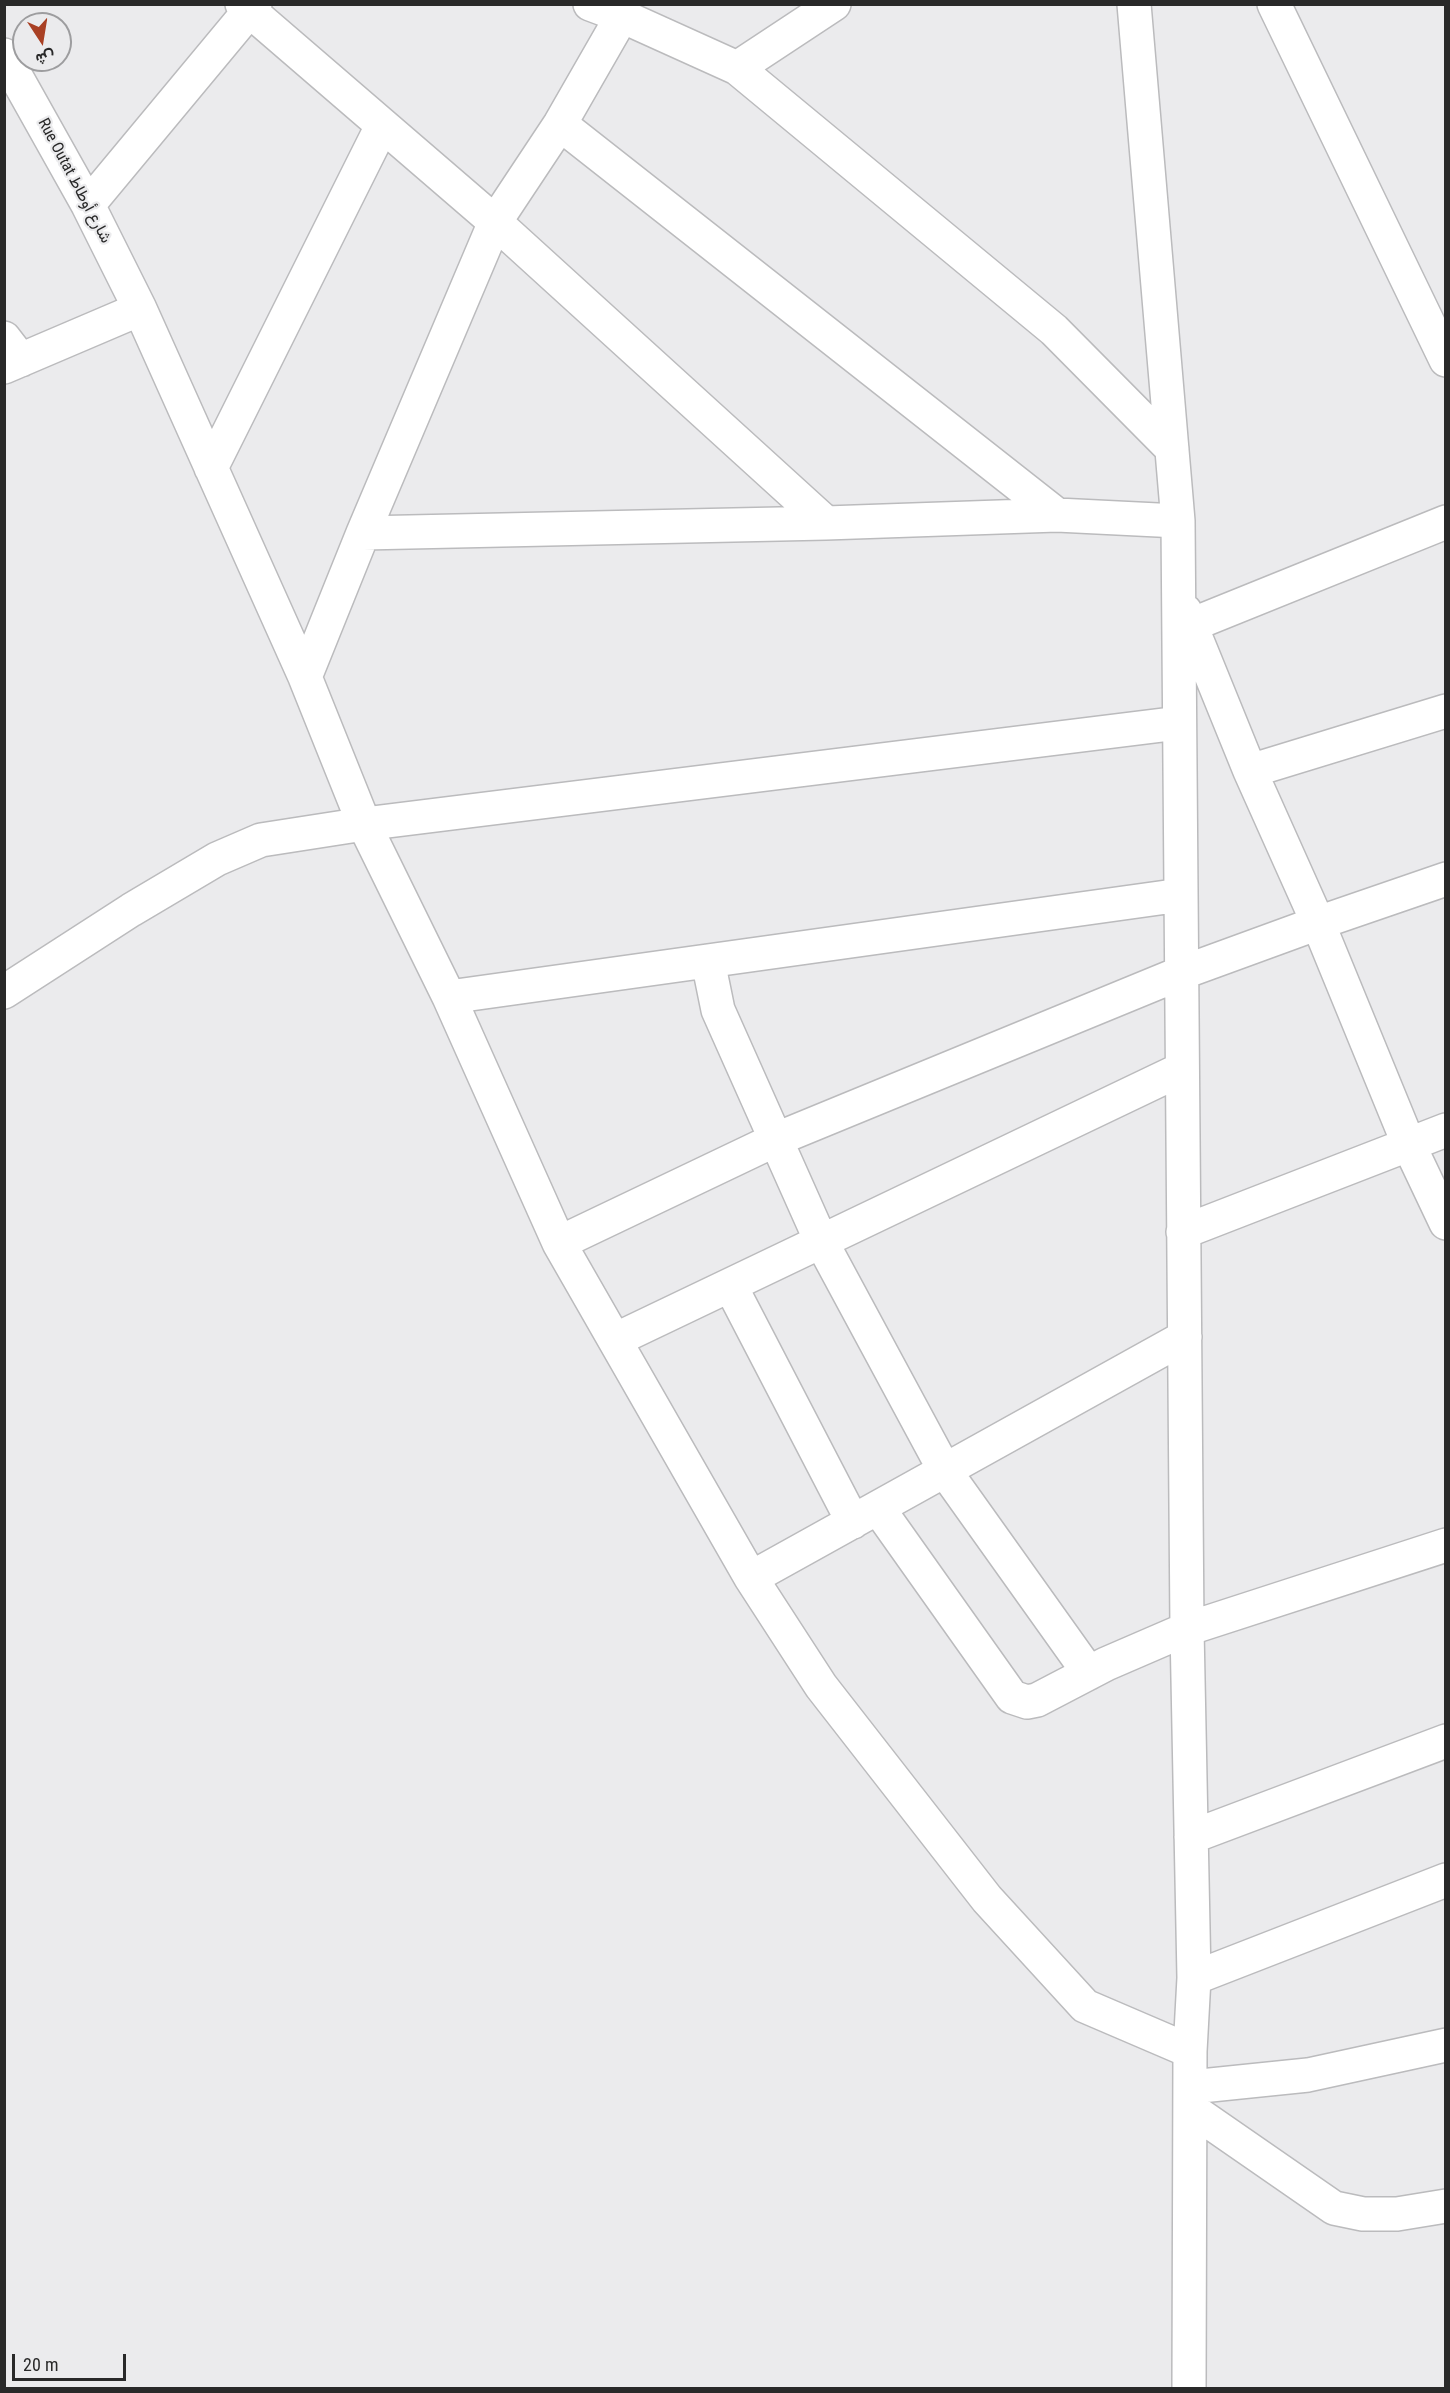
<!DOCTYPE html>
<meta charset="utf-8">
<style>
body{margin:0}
#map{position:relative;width:1450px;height:2393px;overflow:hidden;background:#ebebed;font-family:"Roboto Condensed",Vazirmatn,sans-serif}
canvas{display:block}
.frame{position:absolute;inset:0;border:6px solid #292929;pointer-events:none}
.north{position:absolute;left:12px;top:12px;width:60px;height:60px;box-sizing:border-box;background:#ebebed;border:2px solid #9d9d9f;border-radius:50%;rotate:168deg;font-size:16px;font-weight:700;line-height:24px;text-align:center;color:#292929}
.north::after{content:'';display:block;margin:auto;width:21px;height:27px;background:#a94024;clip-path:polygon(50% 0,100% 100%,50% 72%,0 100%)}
.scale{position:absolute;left:12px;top:2354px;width:114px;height:27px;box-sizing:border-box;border:3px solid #292929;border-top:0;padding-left:8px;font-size:18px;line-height:21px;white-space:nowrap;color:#292929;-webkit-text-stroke:4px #ebebed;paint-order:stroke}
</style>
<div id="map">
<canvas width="1450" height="2393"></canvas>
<div class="frame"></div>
<div class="north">ش</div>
<div class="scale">20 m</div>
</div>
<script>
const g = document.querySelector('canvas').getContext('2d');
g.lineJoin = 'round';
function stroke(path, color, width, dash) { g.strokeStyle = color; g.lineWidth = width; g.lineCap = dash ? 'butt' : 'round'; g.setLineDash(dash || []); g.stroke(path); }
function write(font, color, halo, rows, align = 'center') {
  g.font = font + ' "Roboto Condensed",Vazirmatn,sans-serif'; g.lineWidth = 4.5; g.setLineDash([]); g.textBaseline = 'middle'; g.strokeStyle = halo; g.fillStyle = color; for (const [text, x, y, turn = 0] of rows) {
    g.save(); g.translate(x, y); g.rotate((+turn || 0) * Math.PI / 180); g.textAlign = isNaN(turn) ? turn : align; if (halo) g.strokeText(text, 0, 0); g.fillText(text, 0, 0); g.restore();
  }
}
const minor = new Path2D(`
 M242 4 495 222 826 523
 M590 4 622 16 737 68 1054 330 1172 449
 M1134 4 1178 521 1187 1629 1194 1978 1190 2051 1189 2388
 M1274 4 1446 360
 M4 55 88 205 140 309
 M737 68 834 4
 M560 124 1057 515
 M88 205 255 4
 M4 338 21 360
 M4 367 140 309 305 677 364 824 449 997 559 1243 777 1139 1181 973 1318 923 1409 1145 1446 1223
 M211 468 382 126
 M363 533 826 523 1057 515 1178 521
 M1185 611 1250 771 1318 923 1446 879
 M1191 625 1446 522
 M305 677 363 533 495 222 560 124 622 16
 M1250 771 1446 711
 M708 961 718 1010 821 1241 945 1471 1089 1673
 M4 992 131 910 217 859 261 840 364 824 1179 723
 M449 997 1181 895
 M1183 1232 1446 1130
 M559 1243 751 1578 1185 1337
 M730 1285 853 1522
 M615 1340 1182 1069
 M878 1508 1012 1697 1027 1702 1037 1700 1106 1664 1187 1629 1446 1545
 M751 1578 821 1686 987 1899 1085 2006 1190 2051
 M1191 1837 1446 1741
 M1194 1978 1446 1880
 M1191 2087 1308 2075 1446 2045
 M1191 2109 1334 2208 1363 2214H1397L1446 2206`);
const streetNames = [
 ["Rue Outat شارع أوطاط",74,181,62]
];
stroke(minor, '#bbbbbd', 36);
stroke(minor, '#fff', 33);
write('16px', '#292929', '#ebebed', streetNames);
</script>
